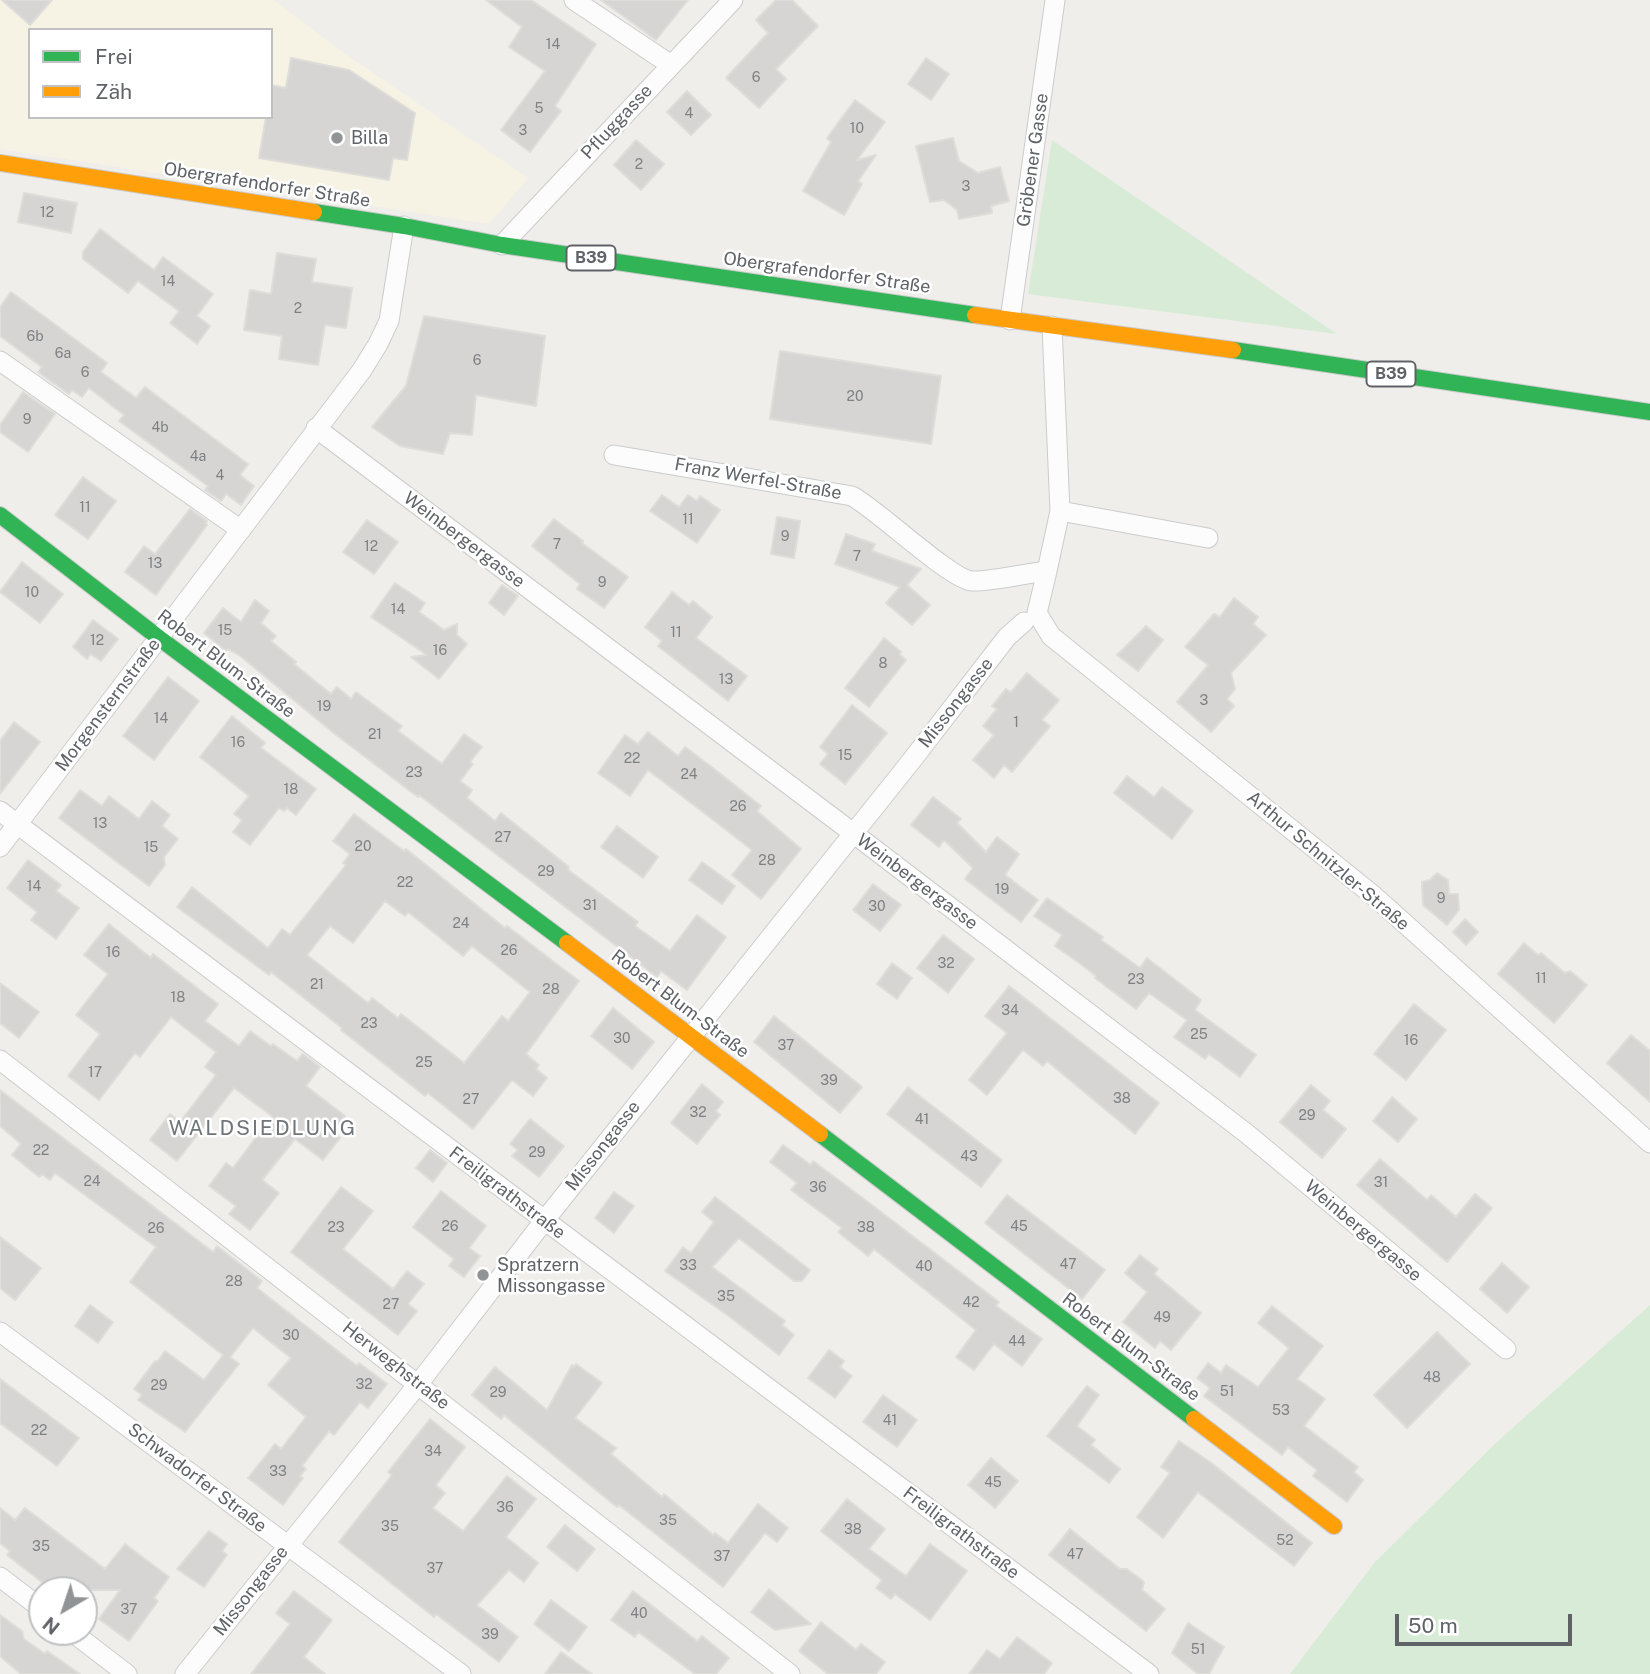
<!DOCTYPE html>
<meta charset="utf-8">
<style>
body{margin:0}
#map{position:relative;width:1650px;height:1674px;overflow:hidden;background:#efeeea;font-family:"Public Sans",sans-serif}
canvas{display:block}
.legend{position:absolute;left:28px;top:28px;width:245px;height:91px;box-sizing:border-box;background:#fff;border:2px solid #bfc1c3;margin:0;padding:9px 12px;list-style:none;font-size:21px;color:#5f6368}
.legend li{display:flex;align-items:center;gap:14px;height:35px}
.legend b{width:35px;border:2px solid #bfc1c3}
.north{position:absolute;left:28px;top:1576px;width:70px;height:70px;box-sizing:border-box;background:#fff;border:2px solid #bfc1c3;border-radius:50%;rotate:219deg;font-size:19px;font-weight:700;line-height:28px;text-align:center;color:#5f6368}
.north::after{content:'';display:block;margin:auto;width:24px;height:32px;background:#919496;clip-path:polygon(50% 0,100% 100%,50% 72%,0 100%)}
.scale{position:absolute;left:1395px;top:1614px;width:177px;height:32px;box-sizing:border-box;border:4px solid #5f6368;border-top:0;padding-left:9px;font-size:21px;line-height:24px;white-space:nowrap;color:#5f6368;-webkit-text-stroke:5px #fff;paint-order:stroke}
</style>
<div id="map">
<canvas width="1650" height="1674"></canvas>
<ul class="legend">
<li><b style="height:9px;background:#30b455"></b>Frei</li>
<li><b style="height:9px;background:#ff9f0a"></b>Zäh</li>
</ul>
<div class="north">N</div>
<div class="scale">50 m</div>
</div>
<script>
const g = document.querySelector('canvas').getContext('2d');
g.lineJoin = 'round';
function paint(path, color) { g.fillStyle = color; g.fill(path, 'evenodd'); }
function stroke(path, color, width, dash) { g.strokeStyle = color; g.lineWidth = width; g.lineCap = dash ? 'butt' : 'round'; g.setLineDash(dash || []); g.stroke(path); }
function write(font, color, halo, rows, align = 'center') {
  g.font = font + ' "Public Sans",sans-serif'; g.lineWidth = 5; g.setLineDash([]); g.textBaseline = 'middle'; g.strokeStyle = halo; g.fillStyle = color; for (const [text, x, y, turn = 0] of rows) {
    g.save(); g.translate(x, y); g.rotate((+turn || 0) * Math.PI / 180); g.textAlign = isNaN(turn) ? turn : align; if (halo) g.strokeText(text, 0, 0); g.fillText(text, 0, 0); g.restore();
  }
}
const commercial = new Path2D(`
 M0 0H274L345 54 528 178 489 224 0 149ZM30 30H271V117H30Z`);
const green = new Path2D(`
 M1052 140 1337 334 1028 294Z
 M1650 1305V1674H1290L1375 1562 1497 1442Z`);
const building = new Path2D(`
 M2 0H52L30 25Z
 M486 0H531L596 44 555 106 561 111 530 152 501 130 545 71 509 47 522 27Z
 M601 0H688L656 40Z
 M776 0H792L818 26 776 69 786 79 759 108 726 78 768 33 756 20Z
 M291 58 349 70 415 113 407 160 393 158 389 180 259 158 266 117H271V85L286 88Z
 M926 58 949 74 931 100 908 84Z
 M687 91 711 115 691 135 667 112Z
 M855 100 885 122 857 160 876 155 858 181 862 184 844 215 803 191 831 142 827 138Z
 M953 138 959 161 978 173 1000 167 1009 201 991 206 992 213 959 219 957 210 944 200 930 202 916 146Z
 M636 140 664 164 641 190 614 165Z
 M24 193 77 203 71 233 18 222Z
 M100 229 154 270 163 257 213 294 197 316 210 326 197 344 170 323 179 311 138 281 128 293 83 259V252Z
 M277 253 316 259 312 282 352 288 346 328 325 325 318 365 279 359 282 336 244 330 250 290 271 294Z
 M11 292 107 363 101 372 136 398 145 387 248 464 240 475 254 486 241 505 226 494 221 501 205 490 208 486 119 421 124 415 89 388 82 397 72 390 69 394 38 372 42 367 0 336V307Z
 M424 316 545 336 536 406 476 395 472 435 450 433 443 454 400 446 372 427 406 386Z
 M780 351 941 376 931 444 770 419Z
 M23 392 55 414 28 452 0 432V425Z
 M83 477 116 501 88 539 55 515Z
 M662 495 679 507 688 495 697 501 700 496 720 510 697 543 650 511Z
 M190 509 207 521 205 523 207 525 156 595 125 572 144 546 155 554Z
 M777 517 800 521 794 558 771 554Z
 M554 519 583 541 582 543 628 577 604 608 577 589 580 584 532 546Z
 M367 520 398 542 374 574 343 552Z
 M846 534 875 544 872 551 921 569 907 585 930 605 912 625 886 603 900 587 835 564Z
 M22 562 63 594 40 623 0 592Z
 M395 583 425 603 419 612 444 630 457 624V635L467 644 439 679 411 657 427 655 371 617Z
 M502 585 518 596 504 615 489 603Z
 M672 592 689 605 693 601 712 617 696 638 747 676 728 701 658 646 662 641 645 627Z
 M1234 598 1258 617 1253 624 1266 635 1231 673 1235 689 1227 699 1234 706 1211 732 1177 702 1208 665 1185 647 1214 614 1220 617Z
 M255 600 269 611 261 623 276 636 271 641 296 662 294 664 331 694 337 687 351 699 356 692 402 726 398 731 442 764 464 734 482 747 470 762 473 764 460 781 472 790 467 798 495 821 501 813 569 867 567 869 638 922 635 926 670 951 697 915 726 937 687 990 661 971 657 977 419 795 418 797 335 734 239 655 228 649 226 651 204 633 223 608 241 622Z
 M93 620 118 639 101 661 91 654 87 659 73 647Z
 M1146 626 1163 640 1138 671 1117 655Z
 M884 638 901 652 899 654 906 660 869 707 845 688Z
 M1027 673 1059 700 1042 720 1050 726 1012 772 1004 765 994 778 973 760 994 735 983 726 997 709 992 706 1006 689 1011 692Z
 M168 677 199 701 154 760 123 736Z
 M852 705 887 733 845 784 820 764 828 754 820 747Z
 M232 716 265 743 261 748 316 789 296 815 287 808 284 811 279 808 250 845 233 832 242 820 234 814 249 796 200 757Z
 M14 722 40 742 0 794V741Z
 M648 732 678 756 685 747 713 768 761 806 757 811 801 849 761 899 732 875 752 850 699 809 648 770 630 796 598 773 625 735 638 744Z
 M1127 776 1154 797 1162 787 1193 811 1172 839 1114 793Z
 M80 790 102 806 109 796 139 819 152 801 170 815 162 826 178 839 164 857 165 865 149 886 59 818Z
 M933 797 961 819 957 823 986 852 997 837 1019 854 1005 875 1038 900 1021 922 965 879 973 868 944 840 939 847 911 825Z
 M354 814 404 851 406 849 505 928 507 926 579 981 526 1054 539 1065 536 1069 547 1078 533 1096 512 1080 473 1129 428 1093 425 1096 341 1030 342 1028 271 972 269 975 177 907 192 887 268 948 282 929 290 935 346 865 343 863 350 854 333 841ZM385 901 405 916 408 912 463 956 472 946 530 992 508 1021 502 1016 464 1063 401 1014 398 1018 372 998 368 1003 307 955 330 926 353 943Z
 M617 826 658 857 643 878 601 847Z
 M28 860 61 885 56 891 79 908 56 939 31 920 37 912 7 888Z
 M702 862 735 886 722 904 689 880Z
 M1437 873 1448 880 1449 894H1458L1459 910 1447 925 1423 905 1422 882 1430 880Z
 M873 884 901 905 880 931 853 910Z
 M1047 898 1103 937 1101 940 1140 968 1147 958 1201 1000 1195 1010 1256 1055 1240 1077 1209 1054 1205 1059 1174 1037 1187 1020 1149 993 1136 1009 1095 978 1096 976 1082 965 1055 946 1062 935 1034 916Z
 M1465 919 1478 932 1466 945 1453 932Z
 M109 924 151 958 153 954 218 1004 205 1021 239 1046 250 1031 271 1046 273 1044 297 1061 303 1054 320 1067 306 1086 345 1116 333 1132 340 1138 323 1160 295 1139 262 1180 279 1193 250 1230 229 1214 236 1206 209 1186 226 1163 233 1168 272 1116 234 1088 177 1161 150 1140 170 1114 180 1122 216 1075 205 1067 216 1052 171 1017 140 1057 135 1053 99 1100 68 1076 100 1034 76 1015 108 974 84 955Z
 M943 935 974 959 948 993 917 968Z
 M1524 943 1538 955 1541 953 1565 973 1570 971 1587 985 1554 1023 1498 974Z
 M892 963 912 978 897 999 877 984Z
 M0 983 39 1012 19 1038 0 1023Z
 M1009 986 1159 1103 1135 1134 1047 1061 1043 1066 1023 1050 987 1095 969 1080 1007 1033 985 1016Z
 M1414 1004 1446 1030 1406 1080 1374 1054Z
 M613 1008 654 1042 632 1069 591 1036Z
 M774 1016 862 1087 840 1113 754 1042Z
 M1631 1035 1650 1051V1102L1607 1063Z
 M702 1084 723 1102 716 1111 720 1115 697 1144 671 1123Z
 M1311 1085 1330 1101 1323 1110 1346 1129 1322 1158 1280 1122Z
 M908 1087 1002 1160 981 1187 887 1114Z
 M0 1090 213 1252 217 1246 262 1281 257 1288 357 1366 359 1363 387 1384 368 1408 360 1402 334 1435 329 1431 302 1466 306 1469 300 1476 303 1478 283 1505 248 1478 275 1444 281 1449 306 1417 268 1385 291 1358 253 1328 230 1357 239 1364 185 1432 138 1400 142 1395 134 1389 155 1361 157 1362 165 1351 204 1380 223 1355 130 1282 156 1247 55 1173 50 1180 42 1174 39 1177 12 1155 21 1144 0 1126Z
 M1392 1097 1417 1119 1398 1142 1373 1121Z
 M530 1119 564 1146 539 1177 512 1156 518 1150 510 1144Z
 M783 1145 811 1165 813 1161 864 1199 999 1302 996 1306 1042 1339 1022 1366 994 1344 974 1370 956 1357 976 1330 874 1249 868 1256 838 1232 842 1228 791 1190 797 1183 770 1162Z
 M430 1150 447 1163 433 1182 416 1168Z
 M1380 1159 1427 1200 1431 1195 1456 1217 1475 1194 1492 1208 1447 1262 1357 1185Z
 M341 1187 373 1211 343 1249 393 1289 407 1271 424 1284 408 1304 417 1311 398 1335 291 1252Z
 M441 1191 486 1226 469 1248 480 1256 464 1277 449 1266 454 1259 413 1227Z
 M614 1192 634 1206 614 1233 595 1218Z
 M1007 1195 1105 1270 1082 1299 985 1223Z
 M715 1197 810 1270 802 1281H794L739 1238 712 1267 785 1321 782 1325 794 1335 779 1355 730 1317 665 1271 683 1247 691 1253 714 1222 702 1212Z
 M0 1237 41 1268 15 1300 0 1288Z
 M1140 1255 1158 1269 1154 1274 1201 1313 1171 1350 1160 1341 1155 1348 1123 1322 1147 1292 1125 1273Z
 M1502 1263 1529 1287 1507 1313 1480 1289Z
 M90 1305 113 1322 98 1343 75 1326Z
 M1272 1306 1323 1346 1297 1379 1325 1399 1304 1426 1358 1467 1354 1472 1363 1480 1347 1502 1313 1476 1317 1470 1288 1447 1282 1455 1204 1396 1210 1388 1197 1378 1208 1363 1221 1373 1226 1365 1258 1387 1289 1348 1258 1323Z
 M1437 1332 1470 1364 1407 1428 1374 1395Z
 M829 1350 844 1361 840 1367 852 1376 835 1398 808 1378Z
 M576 1364 602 1383 575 1418 616 1448 611 1454 662 1497 664 1494 713 1535 715 1533 728 1543 758 1504 788 1528 777 1542 765 1533 723 1587 619 1505 617 1507 504 1415 501 1419 472 1395 495 1367 547 1410 572 1365 574 1367Z
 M0 1379 79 1438 57 1466 0 1423Z
 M1087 1386 1099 1395 1077 1426 1095 1440 1091 1445 1120 1469 1109 1483 1047 1436Z
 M883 1395 917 1420 897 1447 863 1422Z
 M430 1419 465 1447 436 1485 445 1493 433 1508 463 1531 507 1476 536 1499 506 1537 538 1563 524 1582 509 1570 477 1605 518 1637 499 1662 436 1614 434 1617 339 1542 392 1475 388 1472Z
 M1179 1441 1210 1462 1312 1543 1294 1566 1198 1492 1163 1538 1137 1517 1170 1473 1161 1467Z
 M991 1458 1018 1481 995 1508 968 1485Z
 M847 1499 885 1529 869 1549 906 1576 930 1544 967 1571 930 1620 895 1594 891 1599 876 1588 882 1580 821 1531Z
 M0 1508 15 1520 25 1508 105 1569 125 1544 169 1577 154 1598 158 1601 129 1641 99 1619 120 1590H52L7 1555 10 1551 0 1543Z
 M565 1525 595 1549 577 1571 547 1547Z
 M1070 1529 1120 1569H1127L1144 1582 1142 1590 1165 1609 1146 1631 1049 1555Z
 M209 1531 227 1544 222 1551 227 1555 204 1587 177 1569Z
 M769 1589 811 1624 775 1630 751 1612Z
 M294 1591 332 1620 304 1657 325 1674H251L290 1624 276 1613Z
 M633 1591 697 1641 702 1636 729 1658 716 1674H695L638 1632 635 1637 611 1620Z
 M551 1600 587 1627 569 1651 534 1624Z
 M0 1615 22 1631 24 1639 45 1654 47 1651 80 1674H21L0 1656Z
 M821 1622 856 1650 861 1644 885 1662 876 1674H828L799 1651Z
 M1188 1623 1224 1647 1209 1674H1198L1172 1653Z
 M1017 1637 1052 1663 1044 1674H969L987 1650 1000 1659Z
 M561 1652 592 1674H545Z`);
const street = new Path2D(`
 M574 0 671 65
 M502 245 733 0
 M1010 320 1055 0
 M0 361 241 530
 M316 428 853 833 1246 1133 1506 1349
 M614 455 852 496C879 511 950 579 972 581 989 582 1028 573 1047 571L1060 511 1052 326
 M1060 511 1208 538
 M1047 571 1037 613 1051 636 1374 896 1650 1143
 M0 811 1149 1674
 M0 847 362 370 378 344 389 321 404 226
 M0 1060 790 1674
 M0 1332 461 1674
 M0 1577 42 1609
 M72 1632 127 1674
 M185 1674 419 1383 544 1221 912 760 1007 637 1024 622`);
const fast = new Path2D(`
 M314 212 404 226 502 245 975 315
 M1233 350 1650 412
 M0 515 159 638 567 943
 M820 1134 1194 1419`);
const slow = new Path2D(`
 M0 163 314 212
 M975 315 1233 350
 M567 943 820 1134
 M1194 1419 1334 1526`);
const markers = [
 [337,138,7,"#919496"],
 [483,1275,7,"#919496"]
];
const numberNames = [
 ["14",553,45],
 ["6",756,78],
 ["5",539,109],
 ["4",689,114],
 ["10",857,129],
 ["3",523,131],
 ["2",639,165],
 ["3",966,187],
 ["12",47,213],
 ["14",168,282],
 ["2",298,309],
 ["6b",35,337],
 ["6a",63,354],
 ["6",477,361],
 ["6",85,373],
 ["20",855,397],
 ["9",27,420],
 ["4b",160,428],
 ["4a",198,457],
 ["4",220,476],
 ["11",85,508],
 ["11",688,520],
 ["9",785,537],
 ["7",557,545],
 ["12",371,547],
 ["7",857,557],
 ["13",155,564],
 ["9",602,583],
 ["10",32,593],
 ["14",398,610],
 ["15",225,631],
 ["11",676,633],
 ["12",97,641],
 ["16",440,651],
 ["8",883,664],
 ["13",726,680],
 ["3",1204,701],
 ["19",324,707],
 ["14",161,719],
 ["1",1016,723],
 ["21",375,735],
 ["16",238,743],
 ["15",845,756],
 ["22",632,759],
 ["23",414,773],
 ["24",689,775],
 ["18",291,790],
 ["26",738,807],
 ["13",100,824],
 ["27",503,838],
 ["20",363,847],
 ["15",151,848],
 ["28",767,861],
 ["29",546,872],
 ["22",405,883],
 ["14",34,887],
 ["19",1002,890],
 ["9",1441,899],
 ["31",590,906],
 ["30",877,907],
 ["24",461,924],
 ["26",509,951],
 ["16",113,953],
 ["32",946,964],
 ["11",1541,979],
 ["23",1136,980],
 ["21",317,985],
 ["28",551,990],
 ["18",178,998],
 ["34",1010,1011],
 ["23",369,1024],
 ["25",1199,1035],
 ["30",622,1039],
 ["16",1411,1041],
 ["37",786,1046],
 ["25",424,1063],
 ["17",95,1073],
 ["39",829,1081],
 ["38",1122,1099],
 ["27",471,1100],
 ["32",698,1113],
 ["29",1307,1116],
 ["41",922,1120],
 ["22",41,1151],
 ["29",537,1153],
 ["43",969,1157],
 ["24",92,1182],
 ["31",1381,1183],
 ["36",818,1188],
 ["26",450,1227],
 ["45",1019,1227],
 ["23",336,1228],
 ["38",866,1228],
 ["26",156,1229],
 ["47",1068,1265],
 ["33",688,1266],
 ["40",924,1267],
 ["28",234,1282],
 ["35",726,1297],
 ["42",971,1303],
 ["27",391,1305],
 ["49",1162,1318],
 ["30",291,1336],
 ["44",1017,1342],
 ["48",1432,1378],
 ["32",364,1385],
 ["29",159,1386],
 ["51",1227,1392],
 ["29",498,1393],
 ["53",1281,1411],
 ["41",890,1421],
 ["22",39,1431],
 ["34",433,1452],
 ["33",278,1472],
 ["45",993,1483],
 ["36",505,1508],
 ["35",668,1521],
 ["35",390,1527],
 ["38",853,1530],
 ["52",1285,1541],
 ["35",41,1547],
 ["47",1075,1555],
 ["37",722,1557],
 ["37",435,1569],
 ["37",129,1610],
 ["40",639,1614],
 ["39",490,1635],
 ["51",1198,1650]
];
const shields = [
 [591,258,49],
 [1391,374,49]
];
const shieldNames = [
 ["B39",591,258],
 ["B39",1391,374]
];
const streetNames = [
 ["Pfluggasse",617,122,-47],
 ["Gröbener Gasse",1033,160,-82],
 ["Obergrafendorfer Straße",267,185,9],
 ["Obergrafendorfer Straße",827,273,8],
 ["Franz Werfel-Straße",758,479,10],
 ["Weinbergergasse",464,540,37],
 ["Robert Blum-Straße",226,664,37],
 ["Missongasse",956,703,-52],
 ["Morgensternstraße",108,705,-53],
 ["Arthur Schnitzler-Straße",1328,861,40],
 ["Weinbergergasse",917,882,37],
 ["Robert Blum-Straße",680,1004,37],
 ["Missongasse",603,1146,-52],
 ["Freiligrathstraße",507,1193,37],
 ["Weinbergergasse",1363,1231,40],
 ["Robert Blum-Straße",1131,1347,37],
 ["Herweghstraße",396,1366,38],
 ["Schwadorfer Straße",197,1478,37],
 ["Freiligrathstraße",961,1533,37],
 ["Missongasse",251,1591,-52]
];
const poiNames = [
 ["Billa",351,138],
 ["Spratzern",497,1265],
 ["Missongasse",497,1286]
];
const quarterNames = [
 ["WALDSIEDLUNG",263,1129]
];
paint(commercial, '#f7f3e4');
paint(green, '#d8ebd6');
paint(building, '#d6d5d3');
stroke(building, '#deddd9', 2);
stroke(street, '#cbcccc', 21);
stroke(fast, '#cacacb', 18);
stroke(slow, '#cacacb', 18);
stroke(street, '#fdfcfc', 19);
stroke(fast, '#30b455', 16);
stroke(slow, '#ff9f0a', 16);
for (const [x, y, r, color] of markers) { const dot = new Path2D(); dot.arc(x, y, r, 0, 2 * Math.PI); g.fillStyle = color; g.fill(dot); stroke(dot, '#fff', 2.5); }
write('14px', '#7e8184', null, numberNames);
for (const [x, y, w] of shields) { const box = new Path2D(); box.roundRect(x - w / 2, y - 12.5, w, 25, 5); g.fillStyle = '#fff'; g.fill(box); stroke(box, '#5f6368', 2); }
write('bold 16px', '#5f6368', null, shieldNames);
write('18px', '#5f6368', '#fff', streetNames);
write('18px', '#5f6368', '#fff', poiNames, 'left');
g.letterSpacing = '2px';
write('21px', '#70757a', '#fff', quarterNames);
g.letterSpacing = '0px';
</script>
